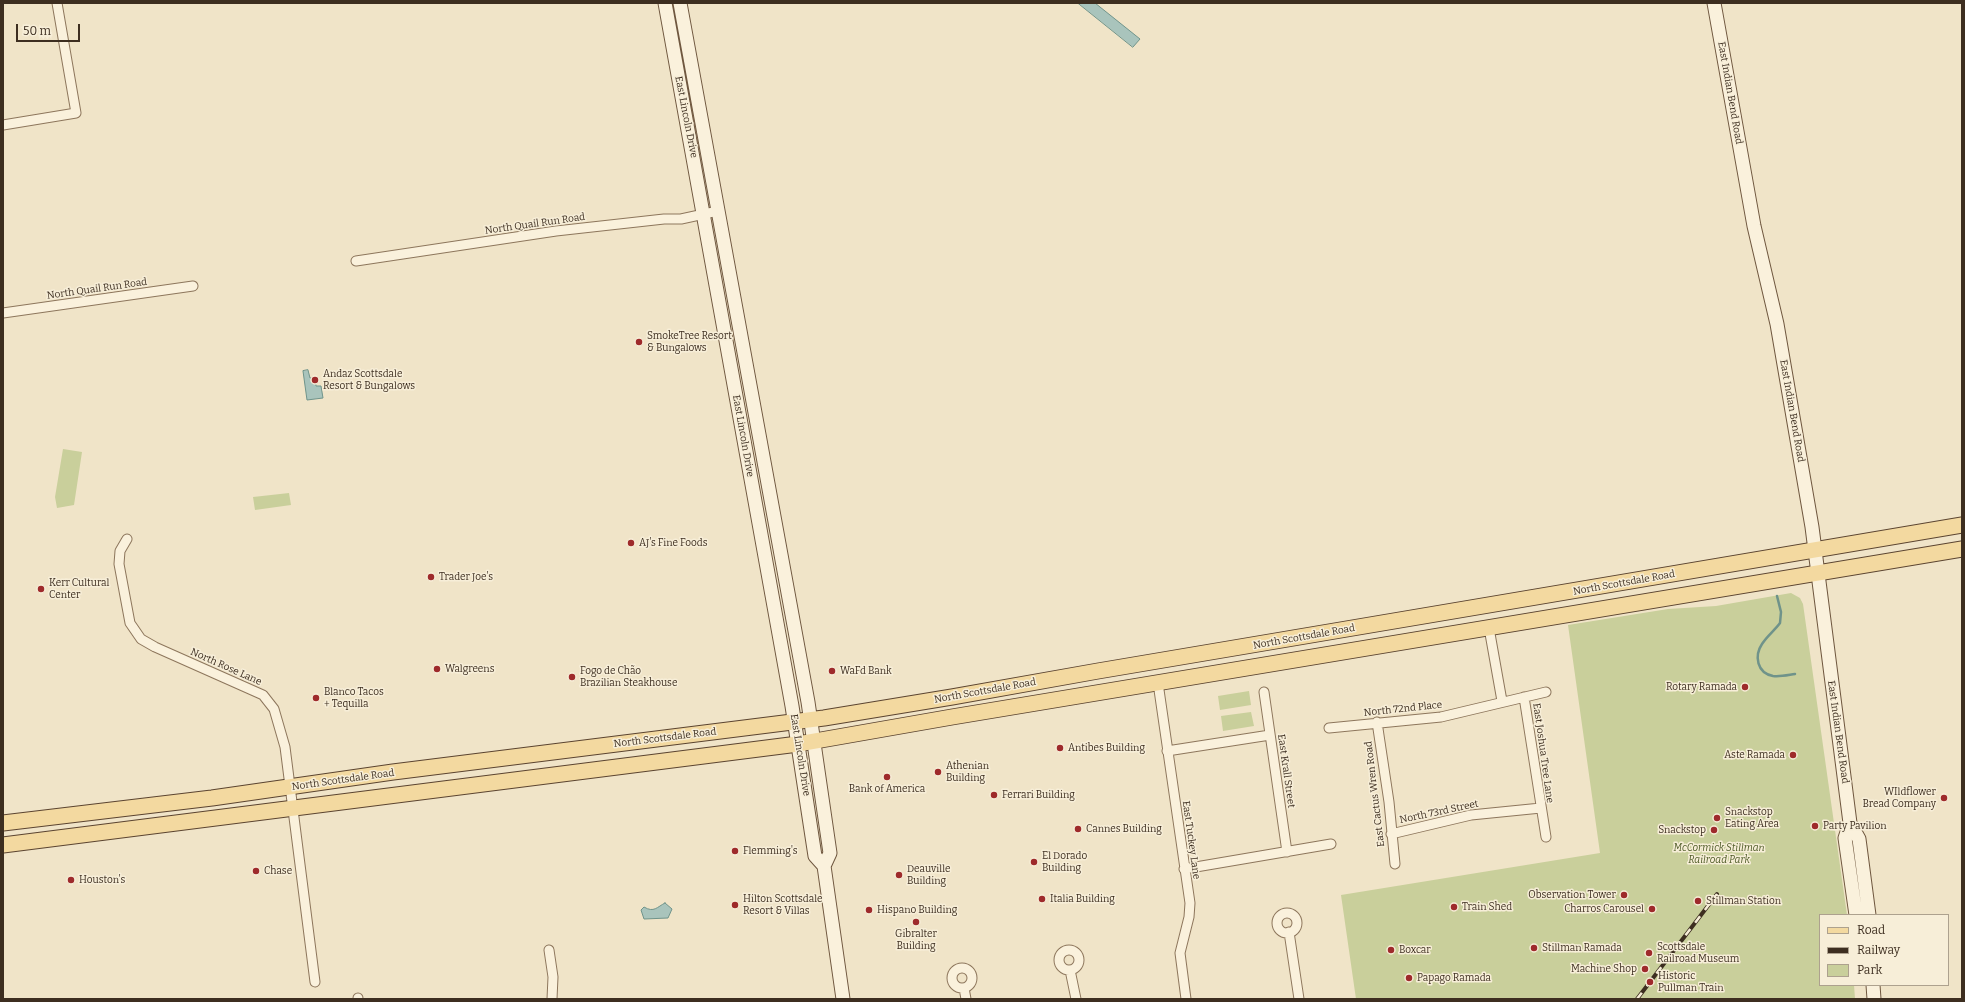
<!DOCTYPE html>
<meta charset="utf-8">
<style>
body{margin:0}
#map{position:relative;width:1965px;height:1002px;overflow:hidden;background:#f0e4c8;font-family:Bitter,serif}
canvas{display:block}
.frame{position:absolute;inset:0;border:4px solid #3d2e20;pointer-events:none}
.legend{position:absolute;left:1819px;top:914px;width:130px;height:72px;box-sizing:border-box;background:#f7eed8;border:1px solid #ada18e;margin:0;padding:5px 7px;list-style:none;font-size:12px;color:#3d2e20}
.legend li{display:flex;align-items:center;gap:8px;height:20px}
.legend b{width:20px;border:1px solid #ada18e}
.scale{position:absolute;left:16px;top:24px;width:64px;height:18px;box-sizing:border-box;border:2px solid #3d2e20;border-top:0;padding-left:5px;font-size:12px;line-height:14px;white-space:nowrap;color:#3d2e20;-webkit-text-stroke:3px #f7eed8;paint-order:stroke}
</style>
<div id="map">
<canvas width="1965" height="1002"></canvas>
<div class="frame"></div>
<ul class="legend">
<li><b style="height:5px;background:#f3d9a0"></b>Road</li>
<li><b style="height:5px;background:#3d2e20"></b>Railway</li>
<li><b style="height:11px;background:#c9cf9b"></b>Park</li>
</ul>
<div class="scale">50 m</div>
</div>
<script>
const g = document.querySelector('canvas').getContext('2d');
g.lineJoin = 'round';
function paint(path, color) { g.fillStyle = color; g.fill(path, 'evenodd'); }
function stroke(path, color, width, dash) { g.strokeStyle = color; g.lineWidth = width; g.lineCap = dash ? 'butt' : 'round'; g.setLineDash(dash || []); g.stroke(path); }
function write(font, color, halo, rows, align = 'center') {
  g.font = font + ' Bitter,serif'; g.lineWidth = 3; g.setLineDash([]); g.textBaseline = 'middle'; g.strokeStyle = halo; g.fillStyle = color; for (const [text, x, y, turn = 0] of rows) {
    g.save(); g.translate(x, y); g.rotate((+turn || 0) * Math.PI / 180); g.textAlign = isNaN(turn) ? turn : align; if (halo) g.strokeText(text, 0, 0); g.fillText(text, 0, 0); g.restore();
  }
}
const green = new Path2D(`
 M63 449 82 452 74 505 57 508 55 497Z
 M289 493 291 505 255 510 253 497Z
 M1791 593 1800 598 1803 604 1847 915H1820V985H1854L1855 999H1356L1341 895 1600 853 1568 625 1668 609 1716 606Z
 M1249 691 1251 705 1220 710 1218 696Z
 M1251 712 1254 726 1223 731 1221 716Z`);
const water = new Path2D(`
 M1078 3H1095L1140 39 1133 47Z
 M308 370 310 378H315L316 386H321L323 398 307 400 303 371Z
 M665 903 672 909 668 918 644 919 641 910 644 907C654 913 657 907 665 903Z`);
const stream = new Path2D(`
 M1777 596 1781 612 1780 623C1775 630 1767 636 1762 644 1754 656 1757 673 1773 676 1780 677 1788 675 1795 674`);
const street = new Path2D(`
 M3 125 76 113 57 3
 M356 261 556 231 664 219H681L718 211
 M3 313 193 286
 M127 539 120 551 119 564 130 623 141 639 155 647 263 695 274 709 285 747 315 982
 M1489 628 1502 701
 M1158 683 1190 903 1189 917 1180 953 1186 999
 M1264 692 1287 852
 M1524 697 1546 837
 M1377 722 1389 802 1395 864
 M1329 728 1441 717 1546 692
 M1167 751 1270 735
 M1391 834 1471 815 1541 808
 M1184 869 1331 844
 M1277 923a10 10 0 1 1 20 0a10 10 0 1 1-20 0Z
 M1289 932 1299 999
 M549 950 553 977 552 999
 M1059 960a10 10 0 1 1 20 0a10 10 0 1 1-20 0Z
 M952 978a10 10 0 1 1 20 0a10 10 0 1 1-20 0Z
 M1070 970 1076 999
 M964 988 966 999
 M358 998V999`);
const secondary = new Path2D(`
 M665 3 792 706 815 856 824 866
 M680 3 808 702 830 853 824 866 843 999
 M1714 3 1754 226 1777 324 1812 527 1850 823 1859 839 1869 915
 M1850 823 1845 838 1856 915
 M1873 985 1874 999`);
const primary = new Path2D(`
 M3 823 212 798 393 772 824 718 952 697 1098 671 1962 525
 M3 845 798 744 952 717 1962 549`);
const rail = new Path2D(`
 M1637 999 1717 894`);
const markers = [
 [639,342,4,"#9e2a2b"],
 [315,380,4,"#9e2a2b"],
 [631,543,4,"#9e2a2b"],
 [431,577,4,"#9e2a2b"],
 [41,589,4,"#9e2a2b"],
 [437,669,4,"#9e2a2b"],
 [832,671,4,"#9e2a2b"],
 [572,677,4,"#9e2a2b"],
 [1745,687,4,"#9e2a2b"],
 [316,698,4,"#9e2a2b"],
 [1060,748,4,"#9e2a2b"],
 [1793,755,4,"#9e2a2b"],
 [938,772,4,"#9e2a2b"],
 [887,777,4,"#9e2a2b"],
 [994,795,4,"#9e2a2b"],
 [1944,798,4,"#9e2a2b"],
 [1717,818,4,"#9e2a2b"],
 [1815,826,4,"#9e2a2b"],
 [1078,829,4,"#9e2a2b"],
 [1714,830,4,"#9e2a2b"],
 [735,851,4,"#9e2a2b"],
 [1034,862,4,"#9e2a2b"],
 [256,871,4,"#9e2a2b"],
 [899,875,4,"#9e2a2b"],
 [71,880,4,"#9e2a2b"],
 [1624,895,4,"#9e2a2b"],
 [1042,899,4,"#9e2a2b"],
 [1698,901,4,"#9e2a2b"],
 [735,905,4,"#9e2a2b"],
 [1454,907,4,"#9e2a2b"],
 [1652,909,4,"#9e2a2b"],
 [869,910,4,"#9e2a2b"],
 [916,922,4,"#9e2a2b"],
 [1534,948,4,"#9e2a2b"],
 [1391,950,4,"#9e2a2b"],
 [1649,953,4,"#9e2a2b"],
 [1645,969,4,"#9e2a2b"],
 [1409,978,4,"#9e2a2b"],
 [1650,982,4,"#9e2a2b"]
];
const streetNames = [
 ["East Indian Bend Road",1730,93,80],
 ["East Lincoln Drive",686,117,79],
 ["North Quail Run Road",535,224,-8],
 ["North Quail Run Road",97,289,-8],
 ["East Indian Bend Road",1792,411,80],
 ["East Lincoln Drive",743,436,80],
 ["North Scottsdale Road",1624,583,-10],
 ["North Scottsdale Road",1304,637,-10],
 ["North Rose Lane",226,667,24],
 ["North Scottsdale Road",985,691,-10],
 ["North 72nd Place",1403,709,-6],
 ["East Indian Bend Road",1838,732,82],
 ["North Scottsdale Road",665,738,-7],
 ["East Joshua Tree Lane",1543,753,82],
 ["East Lincoln Drive",800,755,81],
 ["East Krall Street",1286,771,82],
 ["North Scottsdale Road",343,780,-8],
 ["East Cactus Wren Road",1375,794,-97],
 ["North 73rd Street",1439,812,-12],
 ["East Tuckey Lane",1191,840,82]
];
const poiNames = [
 ["SmokeTree Resort",647,336],
 ["& Bungalows",647,348],
 ["Andaz Scottsdale",323,374],
 ["Resort & Bungalows",323,386],
 ["AJ's Fine Foods",639,543],
 ["Trader Joe's",439,577],
 ["Kerr Cultural",49,583],
 ["Center",49,595],
 ["Walgreens",445,669],
 ["Fogo de Chão",580,671],
 ["Brazilian Steakhouse",580,683],
 ["WaFd Bank",840,671],
 ["Rotary Ramada",1737,687,"right"],
 ["Blanco Tacos",324,692],
 ["+ Tequilla",324,704],
 ["Antibes Building",1068,748],
 ["Aste Ramada",1785,755,"right"],
 ["Athenian",946,766],
 ["Building",946,778],
 ["Bank of America",887,789,"center"],
 ["WIldflower",1936,792,"right"],
 ["Bread Company",1936,804,"right"],
 ["Ferrari Building",1002,795],
 ["Snackstop",1725,812],
 ["Eating Area",1725,824],
 ["Party Pavilion",1823,826],
 ["Cannes Building",1086,829],
 ["Snackstop",1706,830,"right"],
 ["Flemming's",743,851],
 ["El Dorado",1042,856],
 ["Building",1042,868],
 ["Deauville",907,869],
 ["Building",907,881],
 ["Chase",264,871],
 ["Houston's",79,880],
 ["Observation Tower",1616,895,"right"],
 ["Hilton Scottsdale",743,899],
 ["Resort & Villas",743,911],
 ["Italia Building",1050,899],
 ["Stillman Station",1706,901],
 ["Train Shed",1462,907],
 ["Charros Carousel",1644,909,"right"],
 ["Hispano Building",877,910],
 ["Gibralter",916,934,"center"],
 ["Building",916,946,"center"],
 ["Scottsdale",1657,947],
 ["Railroad Museum",1657,959],
 ["Stillman Ramada",1542,948],
 ["Boxcar",1399,950],
 ["Machine Shop",1637,969,"right"],
 ["Historic",1658,976],
 ["Pullman Train",1658,988],
 ["Papago Ramada",1417,978]
];
const parkNames = [
 ["McCormick Stillman",1719,848],
 ["Railroad Park",1719,860]
];
paint(green, '#c9cf9b');
paint(water, '#a9c4bc');
stroke(water, '#6f938a', 1);
stroke(stream, '#6f938a', 2.5);
stroke(street, '#8d765c', 11);
stroke(secondary, '#6f573f', 15);
stroke(primary, '#5b4430', 17);
stroke(street, '#faf1dc', 9);
stroke(secondary, '#faf1dc', 13);
stroke(primary, '#f3d9a0', 15);
stroke(rail, '#3d2e20', 4);
stroke(rail, '#f7eed8', 2.5, [8]);
for (const [x, y, r, color] of markers) { const dot = new Path2D(); dot.arc(x, y, r, 0, 2 * Math.PI); g.fillStyle = color; g.fill(dot); stroke(dot, '#f7eed8', 1.5); }
write('10px', '#3d2e20', '#f7eed8', streetNames);
write('10px', '#3d2e20', '#f7eed8', poiNames, 'left');
write('italic 10px', '#4d5a26', '#f7eed8', parkNames);
</script>
